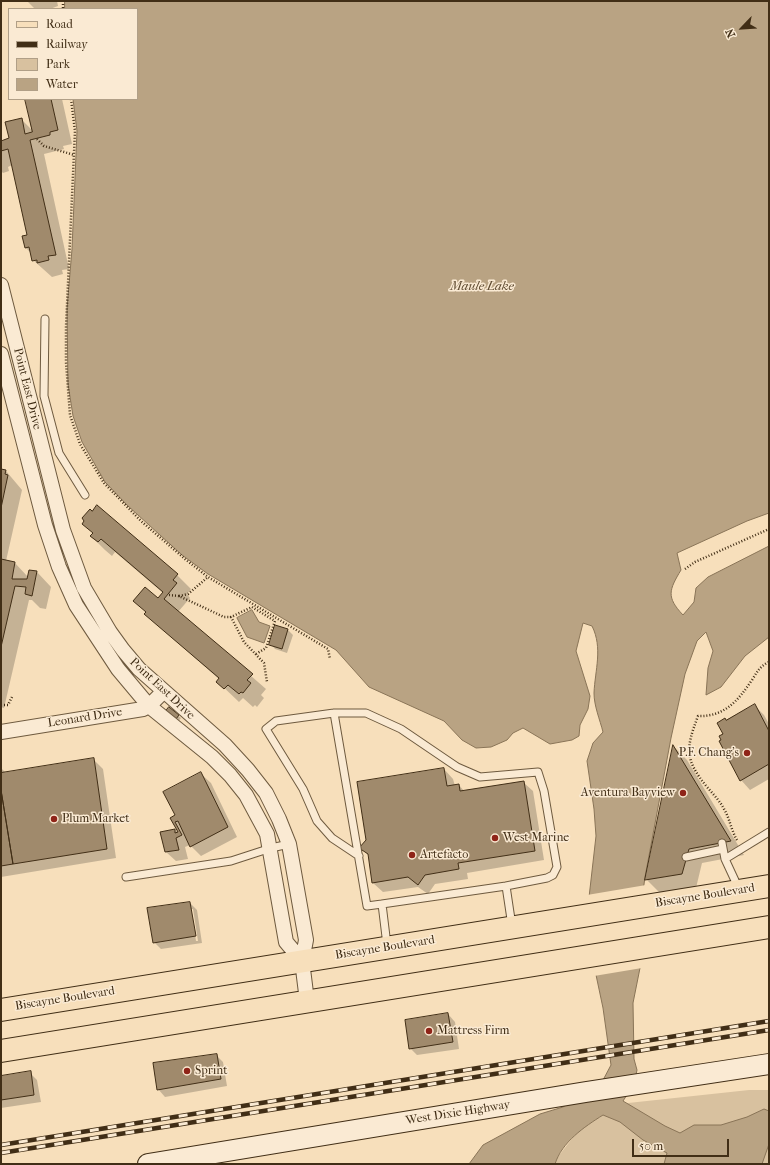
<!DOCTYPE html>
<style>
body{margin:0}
#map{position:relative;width:770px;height:1165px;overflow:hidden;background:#f7dfbb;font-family:"IM FELL French Canon",serif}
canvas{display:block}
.frame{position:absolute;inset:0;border:2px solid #412e16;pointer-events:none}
.legend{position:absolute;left:8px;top:8px;width:130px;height:92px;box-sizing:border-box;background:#faead3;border:1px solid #b09f87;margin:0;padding:5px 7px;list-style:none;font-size:12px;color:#412e16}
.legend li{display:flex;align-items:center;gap:8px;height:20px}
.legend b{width:20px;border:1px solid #b09f87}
.north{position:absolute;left:722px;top:8px;width:40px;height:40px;-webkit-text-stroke:3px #faead3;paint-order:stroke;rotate:245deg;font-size:11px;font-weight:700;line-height:16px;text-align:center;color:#412e16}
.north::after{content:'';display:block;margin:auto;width:14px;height:18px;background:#412e16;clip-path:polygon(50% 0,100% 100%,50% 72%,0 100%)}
.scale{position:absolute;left:632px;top:1139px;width:97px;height:18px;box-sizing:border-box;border:2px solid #412e16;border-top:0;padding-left:5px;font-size:12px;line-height:14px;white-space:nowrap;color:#412e16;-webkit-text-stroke:3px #faead3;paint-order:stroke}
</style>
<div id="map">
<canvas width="770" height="1165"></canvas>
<div class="frame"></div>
<ul class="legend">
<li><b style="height:5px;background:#f7dfbb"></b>Road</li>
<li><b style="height:5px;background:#412e16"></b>Railway</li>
<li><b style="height:11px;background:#d8c19f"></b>Park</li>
<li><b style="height:11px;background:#b9a383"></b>Water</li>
</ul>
<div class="north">N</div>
<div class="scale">50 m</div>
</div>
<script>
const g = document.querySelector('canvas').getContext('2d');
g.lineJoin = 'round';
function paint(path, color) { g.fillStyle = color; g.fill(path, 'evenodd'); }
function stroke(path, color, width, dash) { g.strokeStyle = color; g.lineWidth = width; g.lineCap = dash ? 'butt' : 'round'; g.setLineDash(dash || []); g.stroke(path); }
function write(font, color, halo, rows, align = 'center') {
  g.font = font + ' "IM FELL French Canon",serif'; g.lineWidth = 3; g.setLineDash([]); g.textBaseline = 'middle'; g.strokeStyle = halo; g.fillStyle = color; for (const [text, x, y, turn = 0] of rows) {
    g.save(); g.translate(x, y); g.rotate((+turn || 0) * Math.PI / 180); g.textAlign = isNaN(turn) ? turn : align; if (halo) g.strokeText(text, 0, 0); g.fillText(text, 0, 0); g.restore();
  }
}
const green = new Path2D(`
 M749 1090H769V1164H555L557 1158 578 1131 619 1104Z`);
const water = new Path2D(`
 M65 1H769V513L747 521 677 553 681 570C669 590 666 597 683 615L694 602 696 588 708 577 769 546V637L745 656 721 687 706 695 708 668 713 651 706 632 697 641 685 674 671 738 645 877 641 906 644 948 633 1003 634 1059 637 1070 634 1084 623 1101 665 1126 680 1133 694 1125H721L747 1117 764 1109 769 1111V1144L762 1164H664L667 1153 643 1140 620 1122 603 1115C584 1127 562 1142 555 1164H469L483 1145 540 1114 563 1107 602 1082 611 1065 603 1008 592 956 587 915 596 836 594 809 587 761 593 743 603 732C600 720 594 706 594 693 595 670 603 648 592 626L583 623 576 651 590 696 588 709 580 725 579 736 572 740 550 744 523 728 513 733 507 740 491 747 476 748 462 740 444 721 369 687 336 650 208 574 182 555 127 505 105 482 82 442 73 416 68 384 67 309 72 249 77 131 73 99H137V9H65Z
 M252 610 259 622 270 626 264 643 247 637 237 618Z`);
const pier = new Path2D(`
 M646 885 643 906 646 948 642 968 594 976 585 916 587 895Z`);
const shadow = new Path2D(`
 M27 1H57L58 6 50 9H35Z
 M26 99H62L72 144 63 146 64 149 44 154 69 269 62 270 63 274 52 277 33 260 32 254 25 247 28 236 12 165 8 167 9 171 3 173 1 171V142L10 139 22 120 33 131Z
 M1 470 6 471 22 490 6 561 15 563 28 577 30 571 37 572 51 587 46 609 40 608 32 600H29L4 708 1 707Z
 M83 524 177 575 191 589 187 594 190 598 178 612 266 689 261 695 264 698 257 707 255 705 253 707 243 698 239 702 218 682 220 680 145 614 147 613 135 601 158 600 163 593 115 552 112 556 105 550 91 536 93 533Z
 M276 626 288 630 293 635 287 653 275 649 271 644Z
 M755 706 764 715 769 724V779L750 790 741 780 722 740 727 721Z
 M169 709 181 718 176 724Z
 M674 747 687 760 744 855 702 863 696 888 660 893 646 879Z
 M93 759 103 769 116 858 1 877V768L6 773Z
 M444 769 453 779 455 786 459 785 464 791 523 782 533 791 544 860 467 873 468 879 435 884 428 894 418 887 383 892 373 883 369 856 361 848Z
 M201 774 211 783 237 837 201 856 190 845 185 847 188 859 176 861 166 852 175 830 180 833 171 818 176 816Z
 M190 903 197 910 202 943 161 949 154 942 148 909ZM191 909H193L198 941H196Z
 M448 1014 455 1022 459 1049 417 1055 410 1048Z
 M216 1055 223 1062 227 1086 165 1097 158 1089Z
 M30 1073 37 1080 41 1102 1 1108V1077Z`);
const building = new Path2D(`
 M25 99H51L58 130 50 132V135L30 140 56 255 48 256 49 260 37 263V260L32 261 29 247 25 248 22 236 27 235 8 149 1 151V141L9 138 5 122 22 118 25 134 32 132Z
 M1 469 6 470 5 474 8 475 1 508Z
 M97 505 178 574 173 580 177 583 164 599 253 674 247 680 251 683 243 693 241 692 239 694 228 685 224 689 216 682 219 678 144 614 146 612 133 601 145 587 158 598 163 592 101 539 98 542 90 536 93 533 82 524 84 521 82 518 90 509 92 511Z
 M1 559 15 562 12 579H27L29 570 37 571 32 596 25 594 26 587 15 586 1 647Z
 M275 625 288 629 282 649 269 645Z
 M755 704 769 731V764L740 781 719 741 721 740 719 736 723 734 717 723 725 718 726 720Z
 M169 707 179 715 173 723 163 715Z
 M673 745 731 841 689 849 682 874 645 880Z
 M94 758 107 849 13 864 1 790V773Z
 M444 768 447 786 459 784 460 791 524 781 535 851 458 863 459 869 425 875 418 885 408 877 372 883 368 854 359 848 366 840 357 782Z
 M201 772 228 827 190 847 178 821 175 822 182 835 176 838 179 850 165 852 160 832 175 829V833L178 832 170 818 175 815 163 792Z
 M1 790 13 864 1 866Z
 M190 902 196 936 153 943 147 908Z
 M448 1013 453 1042 409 1049 405 1020Z
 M217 1054 221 1079 157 1090 153 1063Z
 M31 1071 34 1095 1 1100V1076Z`);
const path = new Path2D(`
 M63 1V9
 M71 99 75 131 66 327V362L70 415 80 444 104 483 141 521 185 559 208 577 328 649 330 659
 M37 139 44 146 74 155
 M685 569 695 562 769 529
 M169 595 179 596 224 617H231
 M179 596 188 594 208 577
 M256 654 266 648 275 621 252 607 231 617 244 642 264 663 267 682
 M1 705H8L12 697
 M737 840C731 830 730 819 724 809 720 801 713 794 707 787 684 759 686 748 698 716 724 717 738 701 752 680 757 672 760 666 769 662`);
const lane = new Path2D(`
 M45 319 44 396 59 453 85 495
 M334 713 276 721 266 729 303 789 317 821 332 838 359 856
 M722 843 725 859 738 887
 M686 857 723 849
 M725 859 769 832
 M126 877 231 861 271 848 289 844
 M382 904 367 906 334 713H366L401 729 457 767 480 777 538 772 544 791 557 867 553 875 547 878 506 886
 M387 945 382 904 506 886 512 926`);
const street = new Path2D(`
 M1 285 63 530 84 588 110 632 123 650 139 669 225 745 248 770 266 793 279 819 289 844 306 940 302 961 307 1001
 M1 354 45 525 59 567 76 605 118 669 149 706 212 757 230 775 246 795 267 834 286 942 302 961
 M1 732 143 709 149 706 163 692`);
const secondary = new Path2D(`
 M148 1164 586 1092 769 1064`);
const primary = new Path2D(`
 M1 1010 769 886
 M1 1051 769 927`);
const rail = new Path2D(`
 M1 1145 769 1021
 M1 1153 769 1030`);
const markers = [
 [747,753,4,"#8f2418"],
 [683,793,4,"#8f2418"],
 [54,819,4,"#8f2418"],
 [495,838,4,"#8f2418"],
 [412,855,4,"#8f2418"],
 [429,1031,4,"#8f2418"],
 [187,1071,4,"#8f2418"]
];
const streetNames = [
 ["Point East Drive",27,389,76],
 ["Point East Drive",162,689,43],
 ["Leonard Drive",85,718,-9],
 ["Biscayne Boulevard",705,896,-9],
 ["Biscayne Boulevard",385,948,-9],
 ["Biscayne Boulevard",65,999,-9],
 ["West Dixie Highway",458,1113,-9]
];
const poiNames = [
 ["P.F. Chang's",739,753,"right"],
 ["Aventura Bayview",675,793,"right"],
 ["Plum Market",62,819],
 ["West Marine",503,838],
 ["Artefacto",420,855],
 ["Mattress Firm",437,1031],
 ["Sprint",195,1071]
];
const waterNames = [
 ["Maule Lake",482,287]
];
paint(green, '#d8c19f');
paint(water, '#b9a383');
stroke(water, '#897457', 1);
paint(pier, '#f7dfbb');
paint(shadow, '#0003');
paint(building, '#a08a6c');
stroke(building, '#412e16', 1);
stroke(lane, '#6e5a3f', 9);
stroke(street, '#6e5a3f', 16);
stroke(secondary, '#412e16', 22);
stroke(primary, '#412e16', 24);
stroke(path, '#412e16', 2.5, [1, 2]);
stroke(lane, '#faead3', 7);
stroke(street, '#faead3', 14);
stroke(secondary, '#faead3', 20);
stroke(primary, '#f7dfbb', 22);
stroke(rail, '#412e16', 4.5);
stroke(rail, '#faead3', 3, [9]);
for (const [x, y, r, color] of markers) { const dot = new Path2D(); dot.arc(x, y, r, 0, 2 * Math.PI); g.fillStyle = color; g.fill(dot); stroke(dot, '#faead3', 1.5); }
write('12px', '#412e16', '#faead3', streetNames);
write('12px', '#412e16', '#faead3', poiNames, 'left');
write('italic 13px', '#5f4b31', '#faead3', waterNames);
</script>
